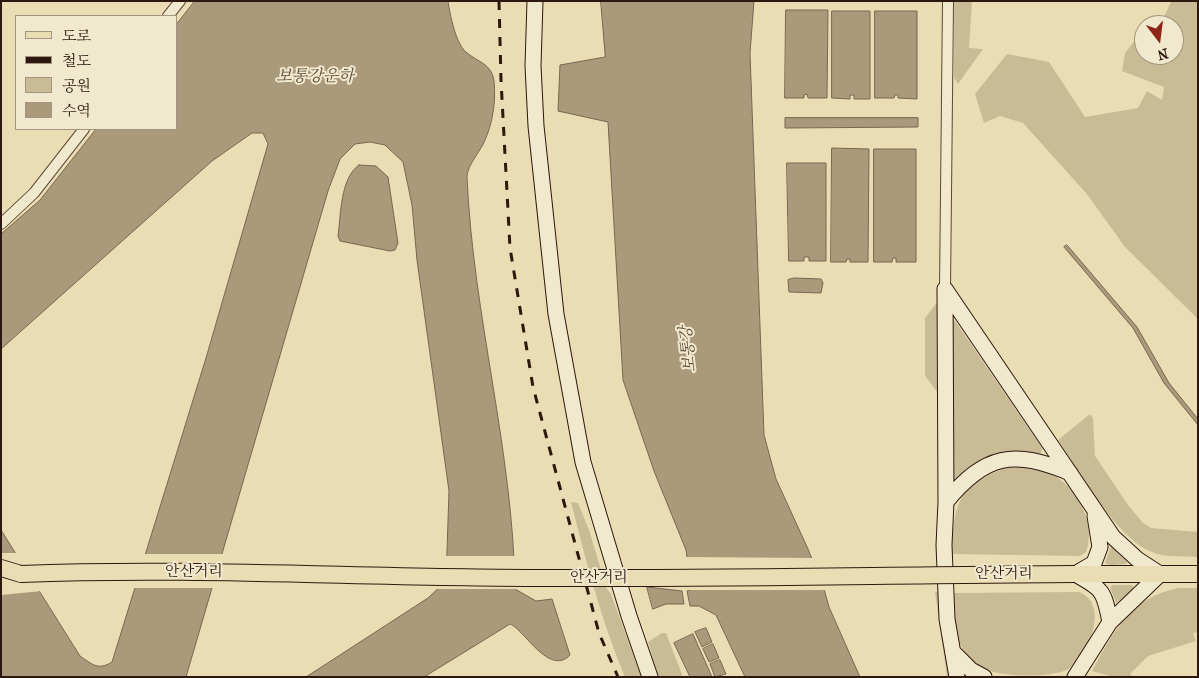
<!DOCTYPE html>
<meta charset="utf-8">
<style>
body{margin:0}
#map{position:relative;width:1199px;height:678px;overflow:hidden;background:#eaddb3;font-family:"IM FELL French Canon","Noto Serif KR",serif}
canvas{display:block}
.frame{position:absolute;inset:0;border:2px solid #2d170f;pointer-events:none}
.legend{position:absolute;left:15px;top:15px;width:162px;height:115px;box-sizing:border-box;background:#f1e9ce;border:1px solid #a39582;margin:0;padding:6px 9px;list-style:none;font-size:15px;color:#2d170f}
.legend li{display:flex;align-items:center;gap:10px;height:25px}
.legend b{width:25px;border:1px solid #a39582}
.north{position:absolute;left:1134px;top:15px;width:50px;height:50px;box-sizing:border-box;background:#f1e9ce;border:1px solid #a39582;border-radius:50%;rotate:165deg;font-size:14px;font-weight:700;line-height:20px;text-align:center;color:#2d170f}
.north::after{content:'';display:block;margin:auto;width:18px;height:22px;background:#8f2418;clip-path:polygon(50% 0,100% 100%,50% 72%,0 100%)}
</style>
<div id="map">
<canvas width="1199" height="678"></canvas>
<div class="frame"></div>
<ul class="legend">
<li><b style="height:6px;background:#eaddb3"></b>도로</li>
<li><b style="height:6px;background:#2d170f"></b>철도</li>
<li><b style="height:14px;background:#cabb97"></b>공원</li>
<li><b style="height:14px;background:#aa9a7b"></b>수역</li>
</ul>
<div class="north">N</div>
</div>
<script>
const g = document.querySelector('canvas').getContext('2d');
g.lineJoin = 'round';
function paint(path, color) { g.fillStyle = color; g.fill(path, 'evenodd'); }
function stroke(path, color, width, dash) { g.strokeStyle = color; g.lineWidth = width; g.lineCap = dash ? 'butt' : 'round'; g.setLineDash(dash || []); g.stroke(path); }
function write(font, color, halo, rows, align = 'center') {
  g.font = font + ' "IM FELL French Canon","Noto Serif KR",serif'; g.lineWidth = 4; g.setLineDash([]); g.textBaseline = 'middle'; g.strokeStyle = halo; g.fillStyle = color; for (const [text, x, y, turn = 0] of rows) {
    g.save(); g.translate(x, y); g.rotate((+turn || 0) * Math.PI / 180); g.textAlign = isNaN(turn) ? turn : align; if (halo) g.strokeText(text, 0, 0); g.fillText(text, 0, 0); g.restore();
  }
}
const green = new Path2D(`
 M954 1H972L969 48 983 49 958 84 954 78Z
 M1171 1H1198V319L1125 247 1086 193 1023 123 1000 116 984 123 975 94 1007 54 1049 62 1085 117 1138 108 1147 91 1162 100 1164 87 1122 71 1125 53 1136 39 1144 46V55H1174V25H1161Z
 M938 301V393L925 376V318Z
 M953 318 1036 439 1042 448 1041 454 1030 455 954 480 951 476Z
 M1090 414 1093 418 1095 456 1128 505 1143 523 1151 528 1198 532V557C1182 556 1166 558 1152 552 1117 539 1079 471 1058 440Z
 M1010 466C1024 467 1036 468 1049 473 1076 485 1097 523 1086 552L1080 556 952 554C954 500 958 486 1010 466Z
 M571 502 578 503 589 530 607 589 611 594 641 677H625C601 620 586 561 571 502Z
 M1111 546 1127 562 1126 564 1110 565 1105 563Z
 M1113 585H1132L1135 588 1116 603 1110 587Z
 M1178 588H1198V632L1193 633 1196 641 1148 656 1130 674 1133 677H1114L1092 671C1114 631 1130 598 1178 588Z
 M935 592H939L951 677H947Z
 M1079 592C1111 604 1088 657 1067 670 1047 678 998 678 978 666 973 663 966 655 963 649 953 635 955 610 954 593Z
 M662 633H666L683 677H658L648 642Z`);
const water = new Path2D(`
 M195 1H448C450 15 456 45 467 53 478 62 492 64 494 81 496 101 493 122 485 140 481 151 467 165 467 177 473 316 513 450 515 589L536 601 552 599 570 655C549 677 524 629 510 624L424 677H306L428 598 446 581 449 491 417 260 412 205 403 162 385 145 370 142 355 144 340 159 328 191 186 677H1V530L80 656C92 664 98 671 112 662L206 358 268 144 263 133H252L212 161 1 349V234L40 200 96 129H176V25Z
 M601 1H754L750 53 764 435 776 479 808 549 824 589 829 607 860 677H745L716 615 699 606H690L687 591 692 589 686 550 654 471 623 380 608 122 558 111 560 65 605 57Z
 M786 10H828L827 98H808L807 94 804 95V98H785Z
 M832 11H870V99H854V95H850V99L832 98Z
 M875 11H917V99L898 98V95H895L894 98H875Z
 M918 118V127L785 128V118Z
 M832 148 869 149 868 262H850V259H847L846 262H831Z
 M874 149H916V262H896V258H893L892 262H874Z
 M787 163H826V261H809V257H804V261H789Z
 M359 165 376 166 388 177 398 243 395 250 390 251 340 241 338 236C341 215 340 178 359 165Z
 M1067 245 1137 327 1169 383 1198 419V425L1164 383 1133 328 1064 247Z
 M794 278 821 279 823 283 821 293 789 292 788 280Z
 M647 587 682 591 684 604H666L653 609Z
 M706 628 712 642 702 647 695 632Z
 M693 634 712 677H690L674 643Z
 M713 644 719 658 709 662 703 649Z
 M720 660 726 674 715 677 710 664Z`);
const pier = new Path2D(`
 M1 553H18L42 591 1 595Z
 M143 554H224L214 588H133Z
 M445 556H517V588L520 589H434L443 580Z
 M684 557 815 558 827 590H685L689 588Z`);
const street = new Path2D(`
 M168 16 180 1
 M1 224 34 193 84 129
 M945 289 948 1`);
const secondary = new Path2D(`
 M535 1 533 66 536 126 556 314 583 462 629 616 650 677
 M945 289 1113 537 1137 559 1160 574 1110 622 1075 677
 M945 289 946 502 944 545 947 619 957 677
 M946 502C985 454 1014 449 1070 473
 M1075 574 1094 563 1100 547 1095 516
 M1075 574C1103 589 1104 591 1110 622
 M953 652 971 670 984 677`);
const primary = new Path2D(`
 M1 568 21 574
 M1075 574H1198`);
const rail = new Path2D(`
 M499 1 501 80 510 248 533 387 599 633 618 677`);
const primaryBridge = new Path2D(`
 M21 574C193 567 364 578 535 578 715 579 895 575 1075 574`);
const streetNames = [
 ["안산거리",194,572],
 ["안산거리",1004,574],
 ["안산거리",599,578]
];
const waterNames = [
 ["보통강운하",315,77],
 ["보통강",689,349,-96]
];
paint(green, '#cabb97');
paint(water, '#aa9a7b');
stroke(water, '#786650', 1);
paint(pier, '#eaddb3');
stroke(street, '#5c4838', 12);
stroke(secondary, '#2d170f', 17);
stroke(primary, '#2d170f', 18);
stroke(street, '#f1e9ce', 10);
stroke(secondary, '#f1e9ce', 15);
stroke(primary, '#eaddb3', 16);
stroke(rail, '#2d170f', 3, [9, 9]);
stroke(primaryBridge, '#2d170f', 18, []);
stroke(primaryBridge, '#eaddb3', 16);
write('15px', '#2d170f', '#f1e9ce', streetNames);
write('italic 16px', '#5f4b3a', '#f1e9ce', waterNames);
</script>
